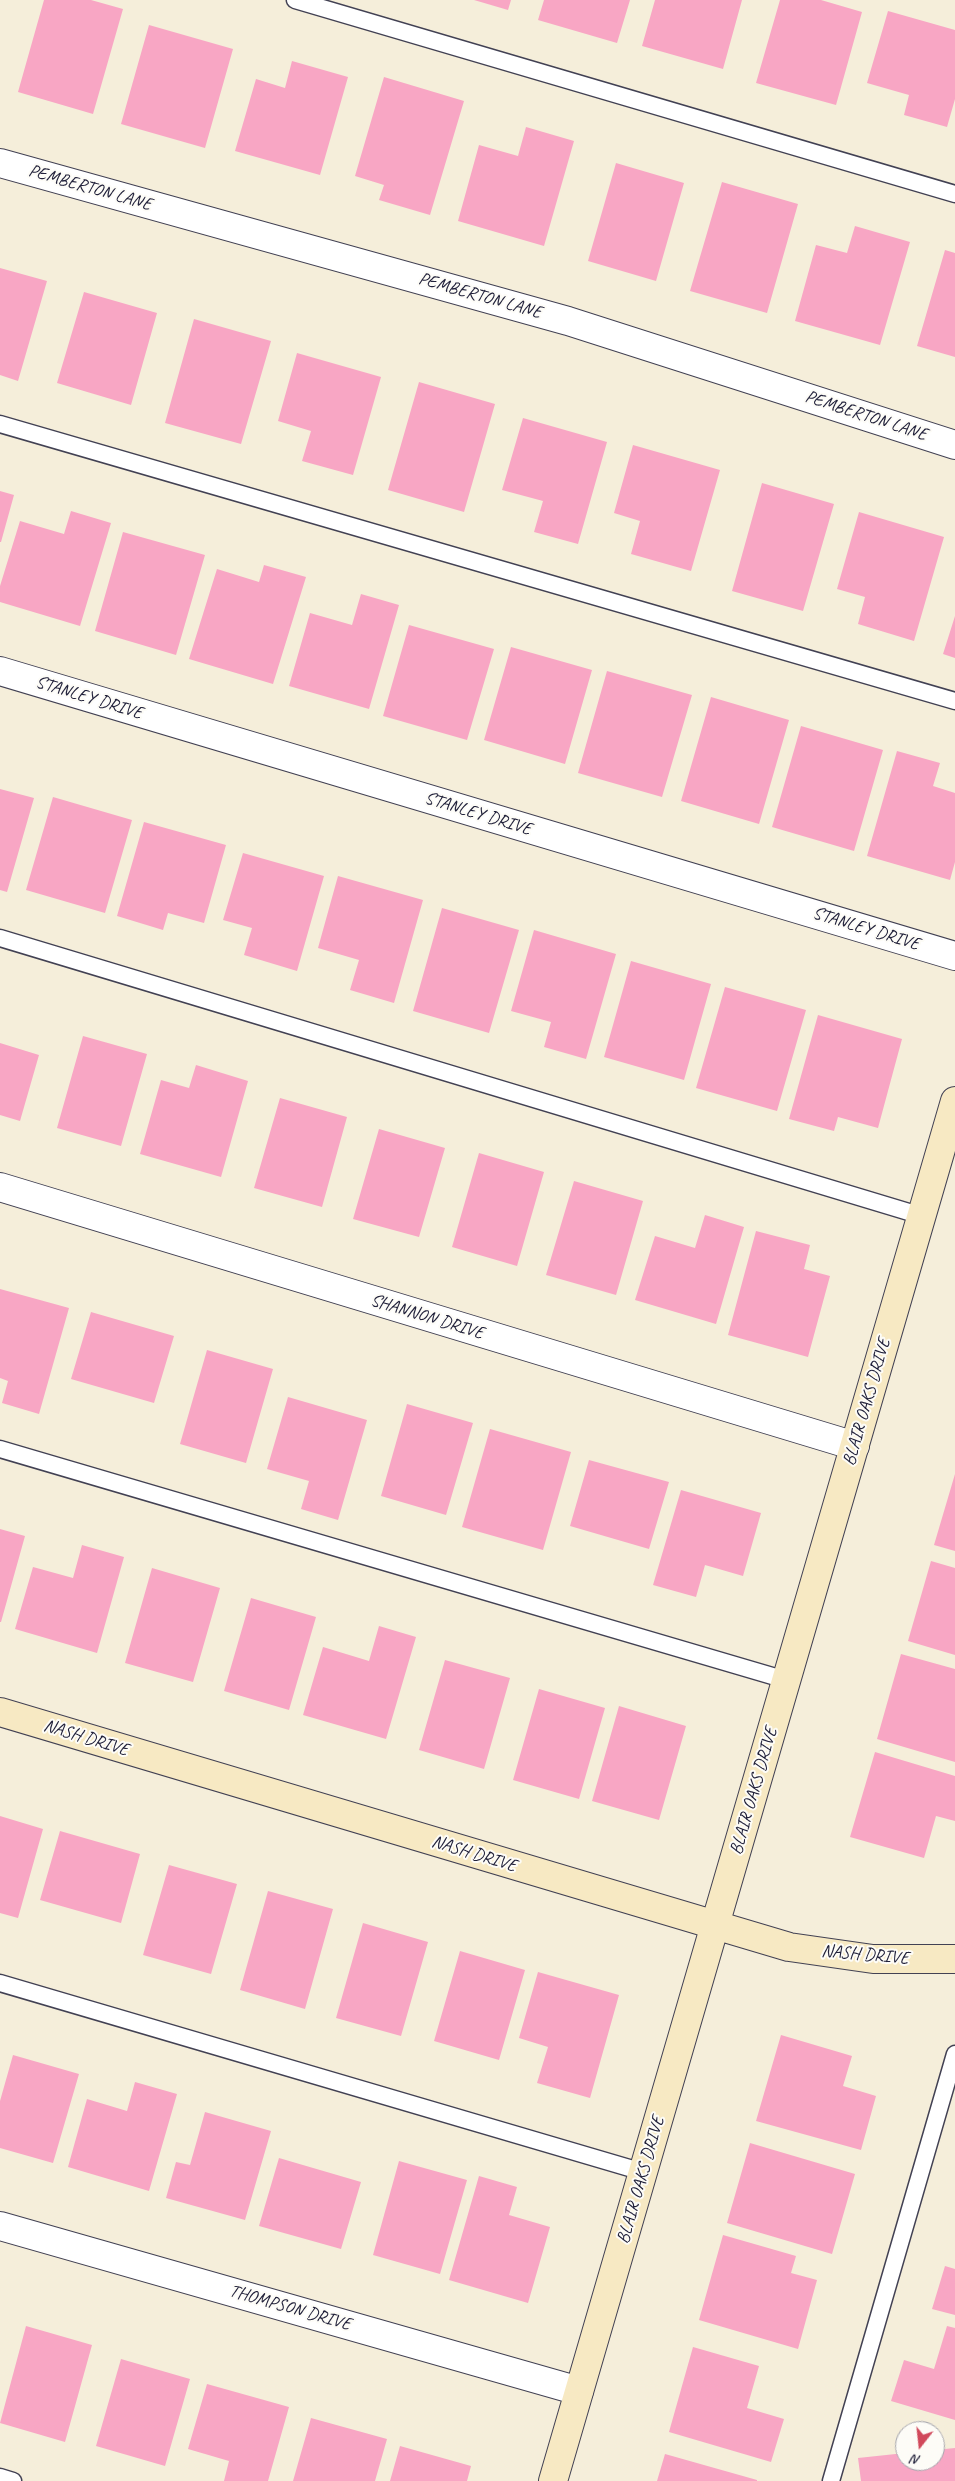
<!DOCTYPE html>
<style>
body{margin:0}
#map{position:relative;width:955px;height:2481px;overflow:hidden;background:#f5eeda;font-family:Caveat,sans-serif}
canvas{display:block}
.north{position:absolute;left:895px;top:2421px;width:50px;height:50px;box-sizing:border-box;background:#fdfcf7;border:1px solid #a5a5ac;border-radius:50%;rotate:196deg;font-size:14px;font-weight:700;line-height:20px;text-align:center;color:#22223b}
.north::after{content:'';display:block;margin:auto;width:18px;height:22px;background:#d1495b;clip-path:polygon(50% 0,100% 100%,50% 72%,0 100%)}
</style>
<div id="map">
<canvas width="955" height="2481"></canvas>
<div class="north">N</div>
</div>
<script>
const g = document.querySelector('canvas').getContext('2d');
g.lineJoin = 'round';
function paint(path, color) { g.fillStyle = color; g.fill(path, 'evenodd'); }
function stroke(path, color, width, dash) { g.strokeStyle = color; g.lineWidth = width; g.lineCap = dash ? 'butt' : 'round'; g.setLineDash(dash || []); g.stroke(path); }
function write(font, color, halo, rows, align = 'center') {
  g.font = font + ' Caveat,sans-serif'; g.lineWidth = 4; g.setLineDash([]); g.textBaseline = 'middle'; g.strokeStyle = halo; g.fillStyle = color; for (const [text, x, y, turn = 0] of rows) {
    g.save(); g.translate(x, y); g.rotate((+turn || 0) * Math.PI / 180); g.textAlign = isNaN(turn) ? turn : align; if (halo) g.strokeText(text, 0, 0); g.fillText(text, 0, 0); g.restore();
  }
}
const building = new Path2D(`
 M44 0H91L123 9 93 114 18 92Z
 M474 0H511L508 10Z
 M544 0H630L617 43 538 20Z
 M655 0H742L723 69 642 46Z
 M780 0H821L862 12 836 105 756 83Z
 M888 11 955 30V99L947 127 904 115 909 95 867 83Z
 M149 25 233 49 205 148 121 124Z
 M292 61 348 77 320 175 235 151 256 79 285 88Z
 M384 77 464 101 430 215 379 200 384 185 355 176Z
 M526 127 574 141 544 246 458 221 479 145 518 156Z
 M616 163 684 183 656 281 588 261Z
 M722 182 798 204 767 313 690 291Z
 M855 226 910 242 880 345 795 321 816 245 847 253Z
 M945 250 955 253V357L917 346Z
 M0 268 47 281 18 381 0 375Z
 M84 292 157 313 131 405 57 383Z
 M194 319 271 341 241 444 165 423Z
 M297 353 381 377 353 475 302 461 311 431 278 421Z
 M419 382 495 404 464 512 388 490Z
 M523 418 607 442 578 544 534 532 543 501 502 490Z
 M633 445 720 470 691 571 631 554 640 521 614 513Z
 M762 483 834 504 803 611 732 591Z
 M0 491 14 495 1 542H0Z
 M71 511 111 523 80 626 0 602V586L20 521 64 534Z
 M859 512 944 537 914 641 858 624 865 597 837 589Z
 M123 532 205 555 176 655 95 631Z
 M264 565 306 577 273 684 189 659 217 569 259 582Z
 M361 594 399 605 369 709 289 686 310 613 352 625Z
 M955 616V658L943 654Z
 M409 625 494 649 467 740 383 716Z
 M511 647 592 670 565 764 484 740Z
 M607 671 692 695 662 797 578 773Z
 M711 697 789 720 759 824 681 801Z
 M801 726 883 750 854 851 772 827Z
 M897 751 940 763 933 786 955 793V862L950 880 867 856Z
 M0 789 34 798 7 892 0 890Z
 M53 797 132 820 105 913 26 890Z
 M144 822 226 845 204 923 168 913 163 930 117 916Z
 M243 853 324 876 297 971 244 955 252 928 223 920Z
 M338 876 423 900 394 1003 350 990 359 960 318 948Z
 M442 908 519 930 489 1033 413 1011Z
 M534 930 616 954 586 1059 544 1047 551 1022 511 1011Z
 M631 961 711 984 684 1080 604 1057Z
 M725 987 806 1010 777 1111 696 1088Z
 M818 1015 902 1039 878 1128 838 1117 834 1131 789 1119Z
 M83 1036 147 1054 121 1146 57 1128Z
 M0 1043 39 1055 20 1121 0 1115Z
 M196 1065 248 1081 221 1177 140 1154 161 1080 189 1088Z
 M280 1098 347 1117 322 1207 254 1188Z
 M379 1129 445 1148 419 1237 353 1219Z
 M479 1153 544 1172 517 1266 452 1247Z
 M574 1181 643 1201 616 1295 546 1275Z
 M705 1215 744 1227 716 1324 635 1300 655 1236 695 1248Z
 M756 1231 810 1245 804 1269 830 1276 808 1357 728 1335Z
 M0 1289 69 1308 39 1414 2 1403 8 1381 0 1378Z
 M91 1312 174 1336 154 1403 71 1379Z
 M207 1350 273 1369 246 1463 180 1444Z
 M288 1397 367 1420 338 1520 301 1509 309 1481 267 1469Z
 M407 1404 473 1423 446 1515 381 1496Z
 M490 1429 571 1452 543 1550 462 1527Z
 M589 1460 669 1482 649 1549 570 1526Z
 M955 1474V1551L934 1545Z
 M681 1490 761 1513 743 1576 705 1565 696 1597 653 1585Z
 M0 1529 25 1536 1 1622H0Z
 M82 1545 124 1557 97 1653 15 1629 33 1567 73 1578Z
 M931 1561 955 1568V1655L908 1641Z
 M152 1568 220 1588 193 1682 125 1663Z
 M251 1598 316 1617 289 1710 224 1691Z
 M379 1626 416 1637 386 1739 303 1715 323 1647 369 1661Z
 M901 1654 955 1669V1762L877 1739Z
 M445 1660 510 1678 484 1769 419 1750Z
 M539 1689 605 1708 579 1799 513 1780Z
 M619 1706 686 1726 659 1820 592 1801Z
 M875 1752 955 1776V1821L936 1816 924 1858 850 1837Z
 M0 1816 43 1829 18 1918 0 1913Z
 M60 1831 140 1854 121 1923 40 1900Z
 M169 1865 237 1884 211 1974 143 1955Z
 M268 1891 333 1909 305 2009 240 1990Z
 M363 1923 428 1942 401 2036 336 2018Z
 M460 1951 525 1970 499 2060 434 2041Z
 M538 1972 619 1995 590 2098 537 2083 548 2047 519 2038Z
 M781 2035 852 2056 843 2086 876 2096 861 2150 756 2121Z
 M13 2055 79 2074 53 2163 0 2148V2101Z
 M135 2082 177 2094 149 2191 68 2167 87 2099 127 2111Z
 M205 2112 271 2131 245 2220 166 2198 176 2162 190 2165Z
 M750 2143 855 2174 832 2254 727 2223Z
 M279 2158 361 2182 341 2249 259 2226Z
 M399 2161 467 2180 440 2274 373 2255Z
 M479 2176 517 2187 509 2215 550 2227 528 2303 449 2280Z
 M723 2235 796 2256 791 2273 817 2280 798 2349 699 2320Z
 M945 2266 955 2269V2315L932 2309Z
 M26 2326 92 2345 65 2442 0 2423Z
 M947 2326 955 2328V2420L891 2401 904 2360 934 2369Z
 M693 2347 759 2366 747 2408 784 2419 771 2462 669 2432Z
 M121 2359 190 2379 165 2466 96 2446Z
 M207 2384 289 2407 268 2481H224L229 2461 188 2449Z
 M311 2418 387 2439 375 2481H293Z
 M400 2446 471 2466 467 2481H390Z
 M955 2448V2481H861L858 2458 905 2453V2461H935V2450Z
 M665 2454 757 2480V2481H657Z`);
const lane = new Path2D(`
 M295 0 955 194
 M0 424 955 701
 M0 938 922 1216
 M0 1449 786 1680
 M0 1983 643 2172
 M0 2477 13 2481
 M831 2481 955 2054`);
const street = new Path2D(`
 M0 163 568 321 955 445
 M0 671 955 956
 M0 1187 855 1446
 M0 2226 579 2391`);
const secondary = new Path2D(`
 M0 1712 789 1947 873 1959H955
 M553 2481 955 1101`);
const streetNames = [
 ["PEMBERTON LANE",90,188,16],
 ["PEMBERTON LANE",480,296,16],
 ["PEMBERTON LANE",866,416,18],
 ["STANLEY DRIVE",89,698,17],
 ["STANLEY DRIVE",478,814,17],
 ["STANLEY DRIVE",866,929,17],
 ["SHANNON DRIVE",427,1317,17],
 ["BLAIR OAKS DRIVE",867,1402,-74],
 ["NASH DRIVE",86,1738,17],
 ["BLAIR OAKS DRIVE",754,1791,-74],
 ["NASH DRIVE",474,1854,17],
 ["NASH DRIVE",865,1955,5],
 ["BLAIR OAKS DRIVE",641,2180,-74],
 ["THOMPSON DRIVE",290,2308,16]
];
paint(building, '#f8a6c4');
stroke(lane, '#424153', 19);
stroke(street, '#424153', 30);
stroke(secondary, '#424153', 30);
stroke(lane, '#fff', 16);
stroke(street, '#fff', 28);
stroke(secondary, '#f7e9c3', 28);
write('18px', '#22223b', '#fdfcf7', streetNames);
</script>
